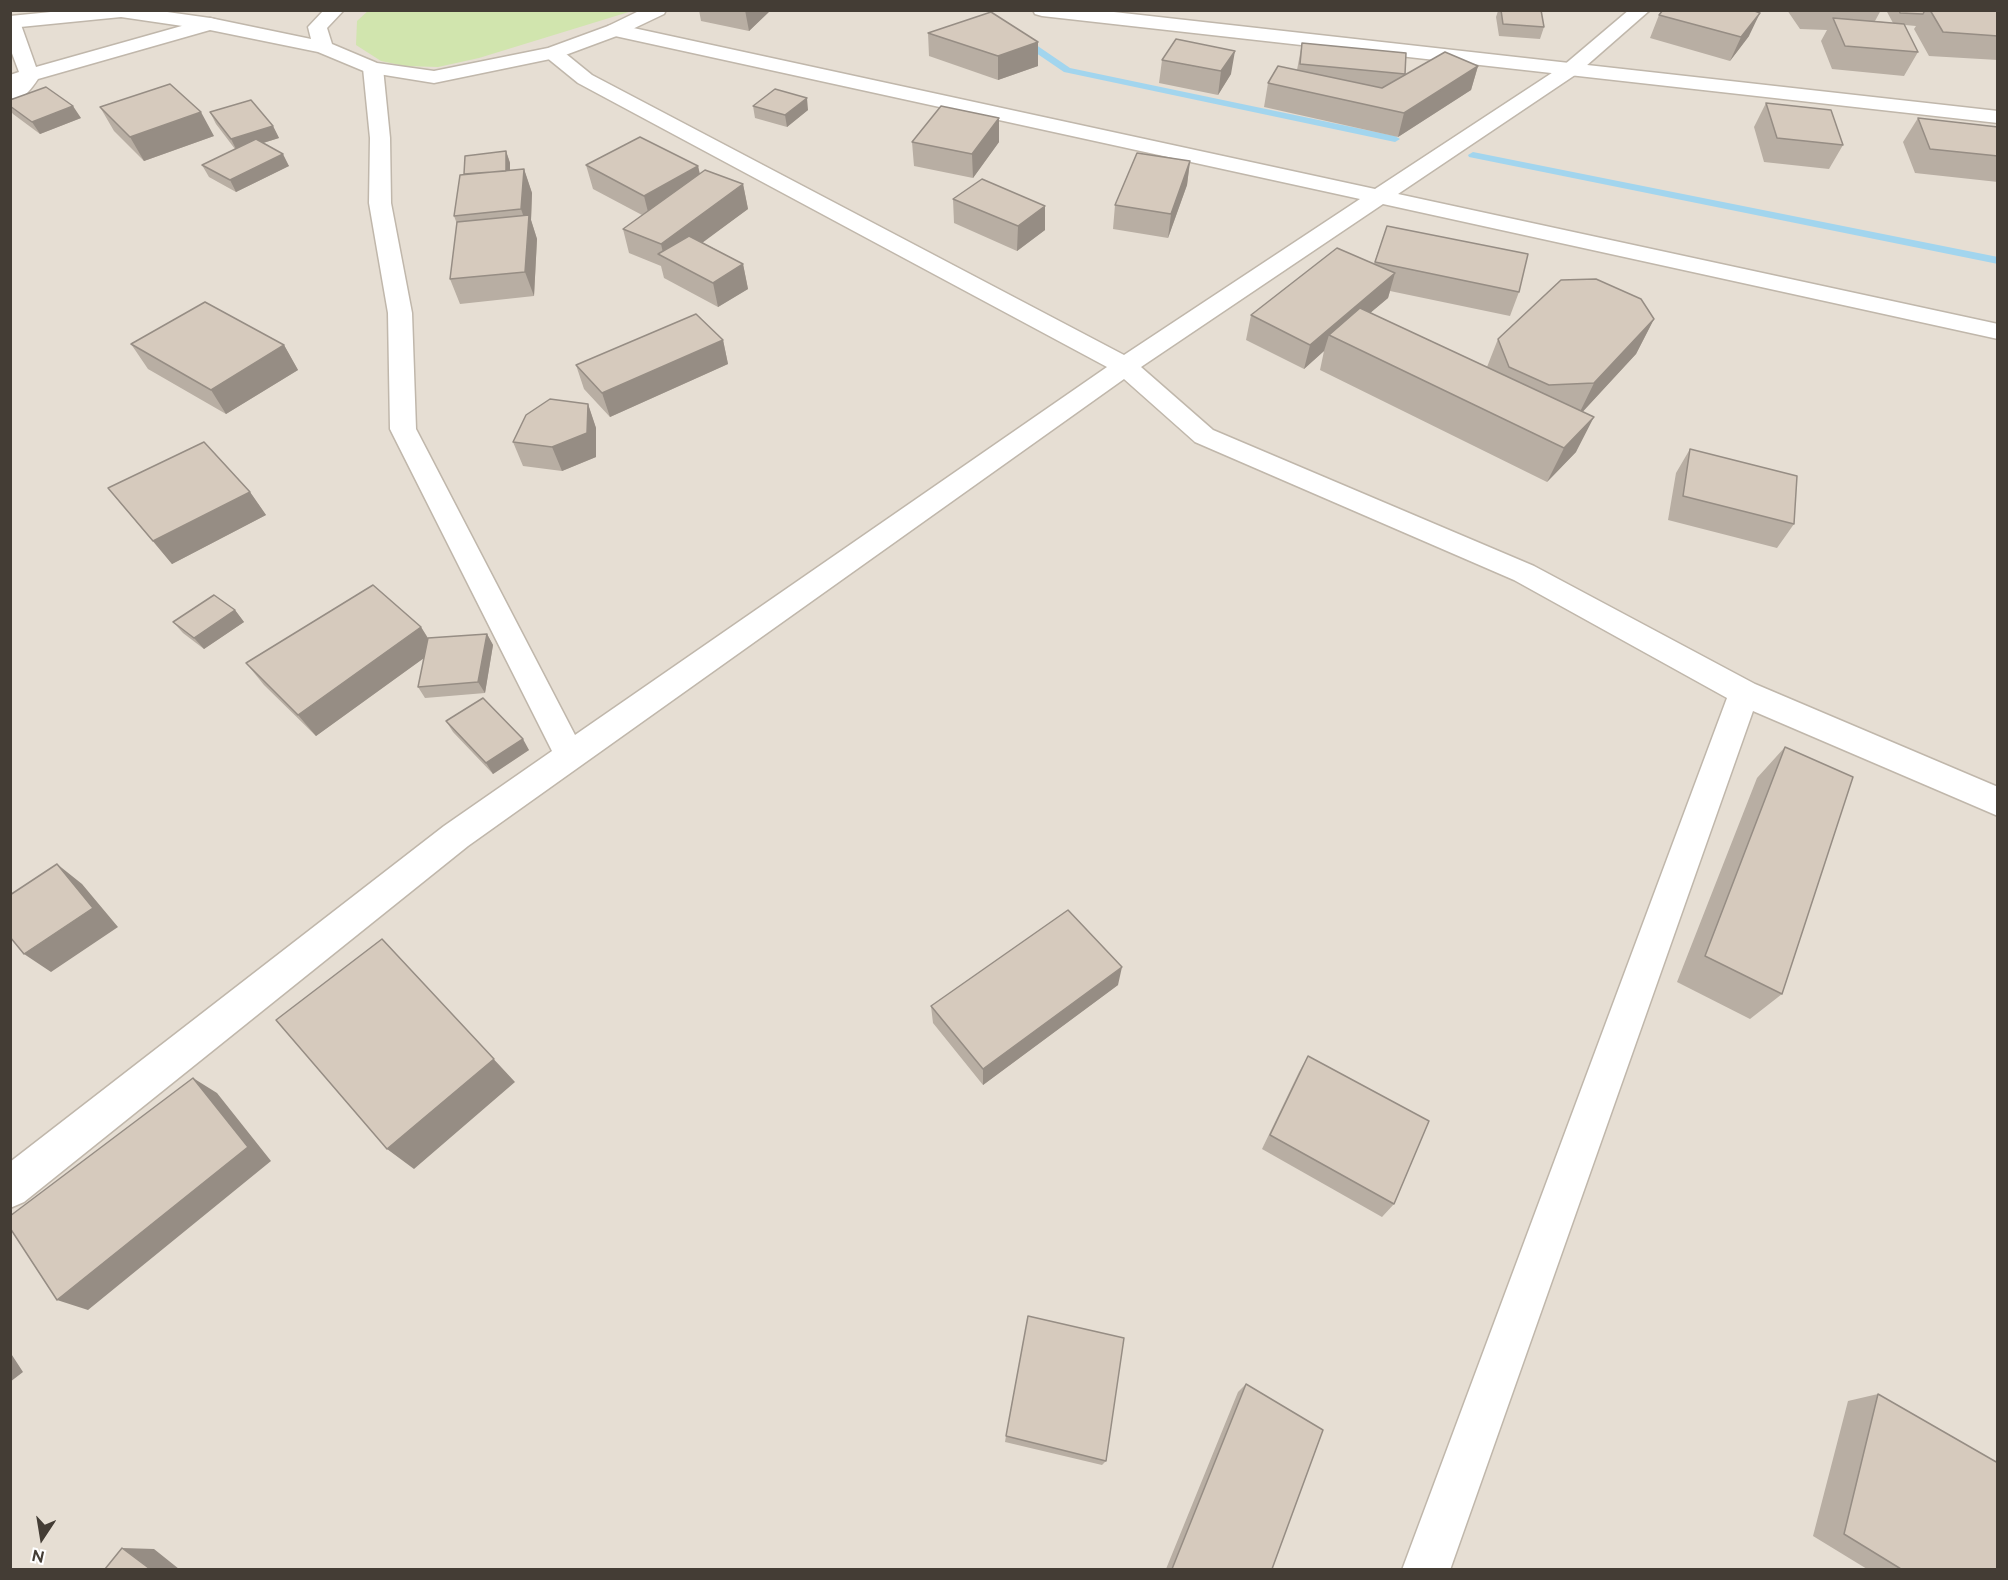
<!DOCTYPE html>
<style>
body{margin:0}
#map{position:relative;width:2008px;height:1580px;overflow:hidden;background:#f2ede5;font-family:Raleway,sans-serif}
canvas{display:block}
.frame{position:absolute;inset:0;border:12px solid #443d35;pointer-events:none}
.north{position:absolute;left:12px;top:1508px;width:60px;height:60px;-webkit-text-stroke:4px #fff;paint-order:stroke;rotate:192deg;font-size:16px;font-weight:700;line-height:24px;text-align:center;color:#443d35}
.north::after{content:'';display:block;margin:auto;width:21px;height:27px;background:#443d35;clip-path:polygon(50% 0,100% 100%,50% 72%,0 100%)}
</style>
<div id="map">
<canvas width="2008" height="1580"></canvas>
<div class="frame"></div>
<div class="north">N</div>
</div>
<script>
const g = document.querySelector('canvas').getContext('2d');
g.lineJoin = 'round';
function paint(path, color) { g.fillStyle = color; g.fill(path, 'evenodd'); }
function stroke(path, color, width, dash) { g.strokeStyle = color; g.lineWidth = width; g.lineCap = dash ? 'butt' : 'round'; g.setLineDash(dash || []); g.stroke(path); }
const residential = new Path2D(`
 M11 11H1997V1569H11Z`);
const green = new Path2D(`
 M369 10H632V11L479 58 438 67 405 66 381 61 356 45 357 21Z`);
const stream = new Path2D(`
 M1017 36H1023L1070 68 1395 136 1400 139 1395 142 1064 72 1017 40Z
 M1473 152 1998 257V264L1469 157 1468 155Z`);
const minor = new Path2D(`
 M1629 10H1650L1578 73 1398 194 1998 324V339L1383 204 1141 367 1213 430 1534 566 1755 684 1998 787V816L1753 711 1450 1570H1402L1727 698 1514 580 1195 442 1124 379 468 846 24 1202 10 1208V1162L444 826 552 751 390 429 388 313 369 203 370 138 363 68 366 64H380L383 68 390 138 391 203 412 313 416 429 575 735 1107 367 578 83 546 57 543 53 546 49H560L592 75 1124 355 1360 199 615 36 608 34 606 30 608 26 615 24 1375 189 1564 65Z
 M10 16 18 18 20 22 36 67 210 18 217 20 219 24 217 28 38 79C31 89 24 101 10 98V75L19 72 10 48Z`);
const tertiary = new Path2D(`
 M71 10H153L210 18 311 39 308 27 324 10H344L327 28 332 44 377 63 434 71 548 48 608 26 641 10H666L664 14 622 34 560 57 434 83 366 72 318 52 210 30 121 17 10 28V16Z
 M1033 10H1096L1998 111V123L1042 16 1035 14Z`);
const wall = new Path2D(`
 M699 10H771L749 31 701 21Z
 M1492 10H1541L1544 27 1540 39 1499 36 1496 17 1498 11Z
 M1787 10H1881L1875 21 1893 23 1886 10 1998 11V60L1929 56 1914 29 1916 26 1905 25 1918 52 1904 76 1832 69 1821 41 1827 30 1800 29Z
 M1659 15 1749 36 1730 61 1650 38Z
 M928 33 1038 42V66L998 80 929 56Z
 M1176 39 1231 74 1218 95 1159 83 1162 60Z
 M1302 43 1406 53 1404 75 1478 66 1471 90 1398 137 1264 107 1268 83 1297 70Z
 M10 100 81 118 40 134 13 114 10 110Z
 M1766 103 1843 145 1829 169 1764 162 1754 127Z
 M753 106 808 110 787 127 755 118Z
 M100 107 214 136 144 161 114 131Z
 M210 112 273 126 279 138 263 143 289 166 236 192 209 177 202 165 235 149 216 124Z
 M1918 118 1998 127V182L1915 173 1903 142Z
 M912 142H999L973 178 914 166Z
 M506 151 510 163V171L524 169 532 193 531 220 537 239 534 296 460 304 450 279 457 224 454 216 464 174Z
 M1190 161 1187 185 1168 238 1113 229 1115 205Z
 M586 165 698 166 700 174 743 184 748 209 702 242 743 264 748 289 718 307 664 278 661 266 629 253 623 229 642 215 593 189Z
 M953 199 1045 206V230L1017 251 954 223Z
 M1387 226 1519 292 1510 316 1390 291 1388 298 1370 313 1487 367 1498 339 1654 319 1636 354 1582 412 1576 452 1547 482 1320 370 1324 351 1304 369 1246 340 1251 315 1374 264Z
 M723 340 728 364 610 417 584 389 576 365Z
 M131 344 284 345 298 370 226 414 148 369Z
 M588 404 596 428V457L562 471 523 466 513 442Z
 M1690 449 1794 524 1777 548 1668 520 1676 473Z
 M108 488 250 492 266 515 172 564Z
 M235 610 244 622 204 649 183 633 173 622Z
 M421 627 428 638 487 634 493 645 485 693 425 698 418 687 424 658 316 736 264 685 246 663Z
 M446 721 529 750 493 774 453 732Z
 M1785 747 1782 994 1750 1019 1677 982 1757 778Z
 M1118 985 983 1085 933 1023 931 1006Z
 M1308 1056 1394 1204 1382 1217 1262 1149 1299 1072Z
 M1246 1384 1272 1569H1166L1238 1392Z
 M1878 1394 1998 1569H1867L1813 1536 1848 1401Z
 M1006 1436 1106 1461 1102 1465 1005 1442Z`);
const shadedWall = new Path2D(`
 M745 10H771L749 31Z
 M1760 13 1749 36 1730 61 1741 37Z
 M1038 42V66L998 80V56Z
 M1235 51 1231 74 1218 95 1221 71Z
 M1478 66 1471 90 1398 137 1404 113Z
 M807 98 808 110 787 127 785 115Z
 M73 106 81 118 40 134 32 122Z
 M201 112 214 136 144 161 130 137Z
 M999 118V142L973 178 972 154Z
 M273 126 279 138 237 151 231 139Z
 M506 151 510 163V187L469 192Z
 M283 154 289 166 236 192 230 180Z
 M1190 161 1187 185 1168 238 1171 214Z
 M698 166 703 190 650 220 644 196Z
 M524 169 532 193 531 220 537 239 534 296 525 272 528 229 521 209Z
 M743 184 748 209 675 263 664 257 661 244Z
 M1045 206V230L1017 251 1018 226Z
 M743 264 748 289 718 307 713 283Z
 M1395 273 1388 298 1338 340 1329 335 1324 351 1304 369 1310 345Z
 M1654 319 1636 354 1577 418 1594 383Z
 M723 340 728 364 610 417 602 393Z
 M284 345 298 370 226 414 211 390Z
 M588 404 596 428V457L562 471 552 447Z
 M1594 417 1576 452 1547 482 1564 448Z
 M250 492 266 515 172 564 153 541Z
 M235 610 244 622 204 649 194 638Z
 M421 627 435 650 316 736 298 715Z
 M487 634 493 645 485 693 478 682Z
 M523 739 529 750 493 774 486 763Z
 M57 864 82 884 118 927 51 972 24 954Z
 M382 939 515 1082 414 1169 387 1149Z
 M1122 967 1118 985 983 1085V1069Z
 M193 1078 217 1093 271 1161 88 1310 57 1300Z
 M10 1352 23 1372 10 1382Z
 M122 1548 154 1549 179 1569H150Z`);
const building = new Path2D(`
 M1501 10H1541L1544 27 1503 24Z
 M1663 10H1752L1760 13 1741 37 1659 15Z
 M1899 10H1925L1923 14 1900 13Z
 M1930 10 1998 11V36L1943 32Z
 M991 12 1038 42 998 56 928 33Z
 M1833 18 1904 24 1918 52 1845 46Z
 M1176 39 1235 51 1221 71 1162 60Z
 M1302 43 1406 53 1405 74 1300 64Z
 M1445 52 1478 66 1404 113 1268 83 1278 66 1382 88Z
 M170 84 201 112 130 137 100 107Z
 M46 87 73 106 32 122 10 106V100Z
 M775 89 807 98 785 115 753 106Z
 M251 100 273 126 231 139 210 112Z
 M1766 103 1831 110 1843 145 1777 138Z
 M941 106 999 118 972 154 912 142Z
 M1918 118 1998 127V156L1930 149Z
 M640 137 698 166 644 196 586 165Z
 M256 139 283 154 230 180 202 165Z
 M506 151V171L464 174 465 156Z
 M1137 153 1190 161 1171 214 1115 205Z
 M524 169 521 209 454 216 460 175Z
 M705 170 743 184 661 244 623 229Z
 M982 179 1045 206 1018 226 953 199Z
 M529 215 525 272 450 279 457 222Z
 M1387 226 1528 254 1519 292 1375 262Z
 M689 236 743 264 713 283 658 254Z
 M1337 248 1395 273 1310 345 1251 315Z
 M1596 279 1641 299 1654 319 1594 383 1549 385 1509 367 1498 339 1561 280Z
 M205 302 284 345 211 390 131 344Z
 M1360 308 1594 417 1564 448 1329 335Z
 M696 314 723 340 602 393 576 365Z
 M550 399 588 404 587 433 552 447 513 442 526 415Z
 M204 442 250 492 153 541 108 488Z
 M1690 449 1797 476 1794 524 1683 496Z
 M373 585 421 627 298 715 246 663Z
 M214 595 235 610 194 638 173 622Z
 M487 634 478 682 418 687 428 638Z
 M483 698 523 739 486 763 446 721Z
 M1785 747 1853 777 1782 994 1705 956Z
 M57 864 93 908 24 954 10 937V895Z
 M1068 910 1122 967 983 1069 931 1006Z
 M382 939 494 1059 387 1149 276 1020Z
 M1308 1056 1429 1121 1394 1204 1270 1135Z
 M193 1078 248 1147 57 1300 10 1228V1216Z
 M1028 1316 1124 1338 1106 1461 1006 1436Z
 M1246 1384 1323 1430 1272 1569H1172Z
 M1878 1394 1998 1463V1569H1901L1844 1534Z
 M122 1548 150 1569H105Z`);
paint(residential, '#e6ded3');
paint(green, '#d1e5ae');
paint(stream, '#a2d5ee');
stroke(minor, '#c0b7ab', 3);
stroke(tertiary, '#c0b7ab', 3);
paint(minor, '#fff');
paint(tertiary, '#fff');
paint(wall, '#b8aea3');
paint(shadedWall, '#968d84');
paint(building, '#d6cabd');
stroke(building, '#968d84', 1.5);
</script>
